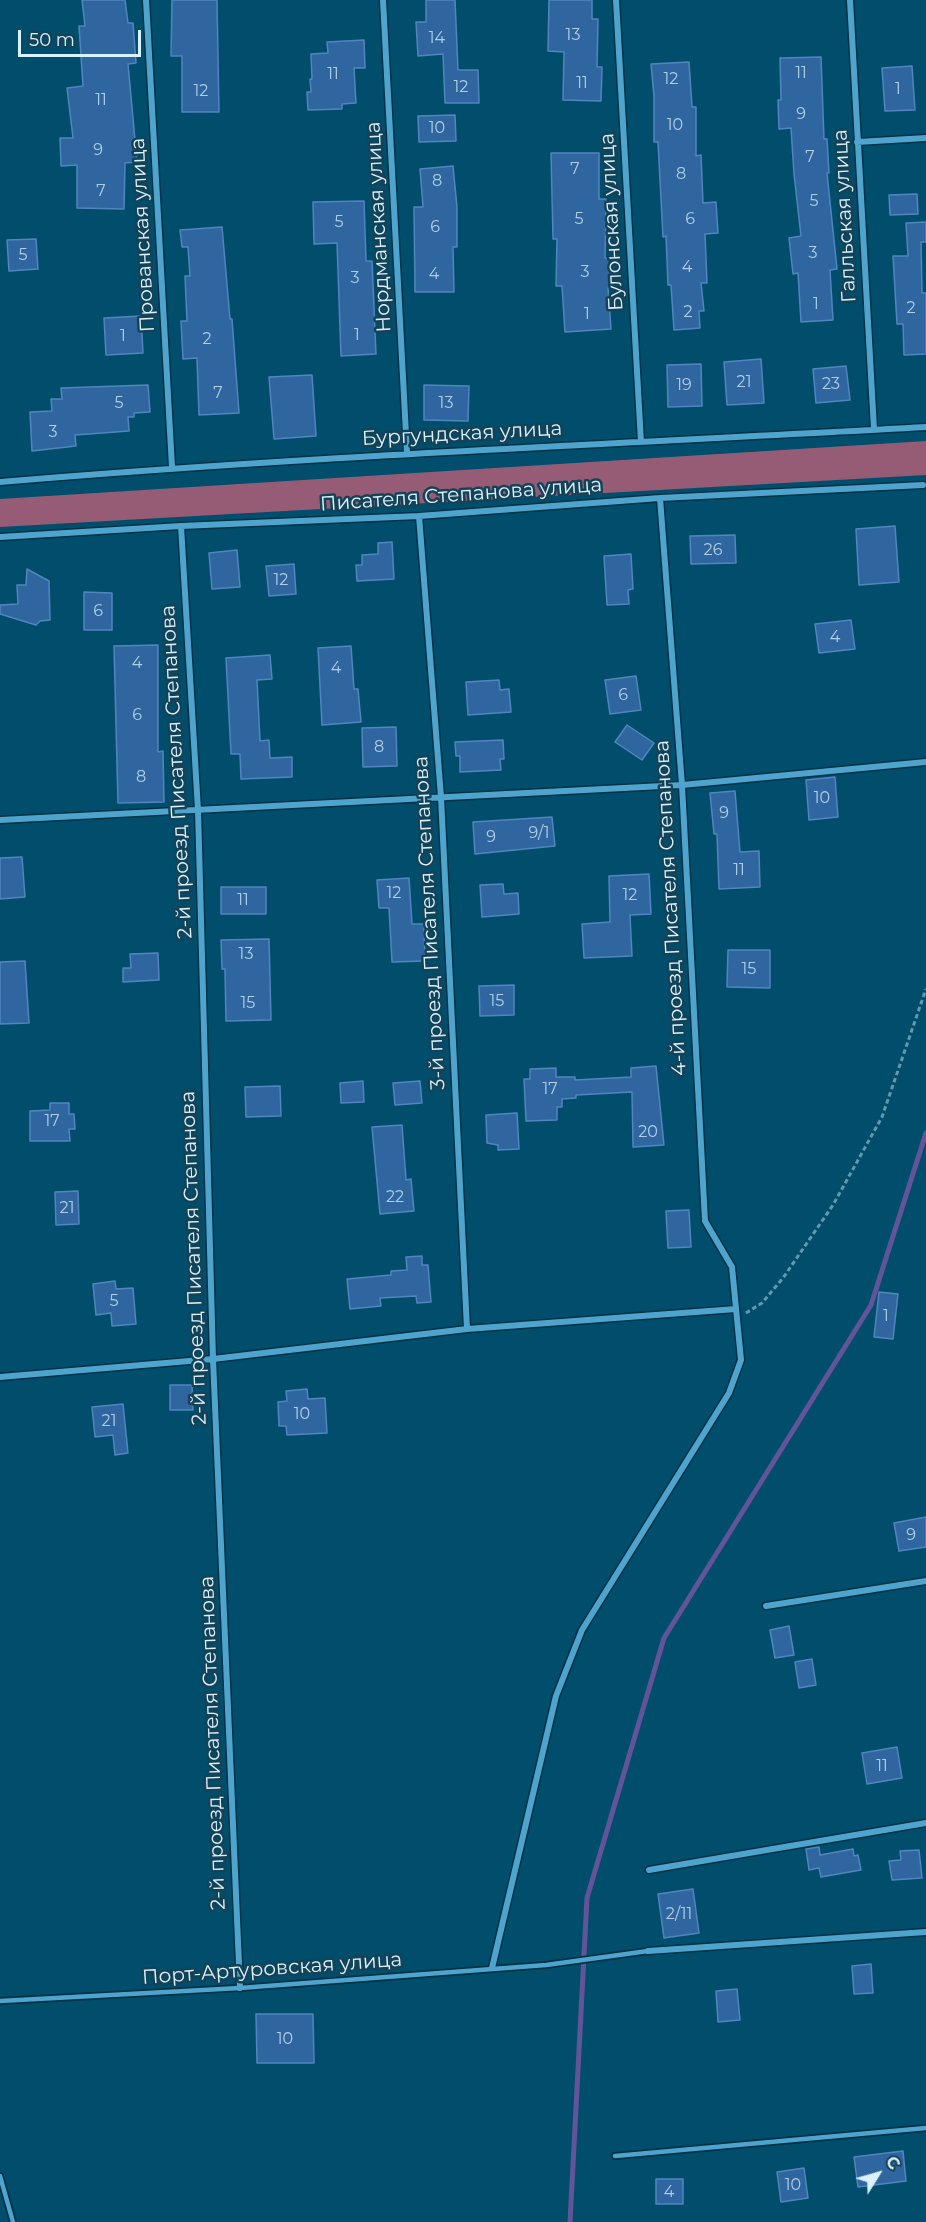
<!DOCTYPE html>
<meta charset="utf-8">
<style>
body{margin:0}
#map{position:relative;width:926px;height:2222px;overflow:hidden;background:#004e6c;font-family:Montserrat,sans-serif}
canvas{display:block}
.north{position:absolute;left:848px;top:2144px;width:60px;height:60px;-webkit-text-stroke:4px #144257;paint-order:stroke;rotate:53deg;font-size:16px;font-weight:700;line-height:24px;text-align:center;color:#daf1fe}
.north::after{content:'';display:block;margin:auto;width:21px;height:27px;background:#daf1fe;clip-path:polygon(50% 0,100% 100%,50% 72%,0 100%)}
.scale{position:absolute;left:18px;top:30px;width:123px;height:27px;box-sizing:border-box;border:3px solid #daf1fe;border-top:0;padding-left:8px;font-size:18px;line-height:21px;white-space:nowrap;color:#daf1fe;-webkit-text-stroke:4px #144257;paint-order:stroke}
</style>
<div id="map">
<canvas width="926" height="2222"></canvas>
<div class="north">С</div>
<div class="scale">50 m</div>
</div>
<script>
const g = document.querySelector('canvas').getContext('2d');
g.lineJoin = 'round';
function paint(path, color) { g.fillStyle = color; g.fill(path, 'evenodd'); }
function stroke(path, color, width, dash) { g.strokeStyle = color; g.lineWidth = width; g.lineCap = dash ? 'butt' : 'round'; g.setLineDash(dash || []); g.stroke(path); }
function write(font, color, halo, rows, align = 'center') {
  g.font = font + ' Montserrat,sans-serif'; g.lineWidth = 5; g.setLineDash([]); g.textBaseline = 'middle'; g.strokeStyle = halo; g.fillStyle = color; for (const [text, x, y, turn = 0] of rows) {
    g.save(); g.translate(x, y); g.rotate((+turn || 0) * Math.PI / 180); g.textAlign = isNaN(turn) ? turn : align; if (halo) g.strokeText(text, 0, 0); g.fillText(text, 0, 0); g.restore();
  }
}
const green = new Path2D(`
 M926 441V475L0 527V499Z`);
const stream = new Path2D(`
 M570 2222 587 1898 664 1638 871 1305 926 1133`);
const building = new Path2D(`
 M82 0H125L128 23H133L136 63 128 64 137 162 125 163 124 209 77 208V165L61 166 60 138H73L67 88 83 86 79 26H85Z
 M172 0H217L219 112H182V56H171Z
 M426 0H455L458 70H478L479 103H445L443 54 418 56 416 22H426Z
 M549 0H592V19H598L597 67H602L601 101 563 100 564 52 548 51Z
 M364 40 365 68H354L356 103 342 104V109L308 110 307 92H311L310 79H312L311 54 328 53 327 42Z
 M821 57 824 139H827L829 173H827L837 269 830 270 833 320 801 322 798 273 793 274 789 238 801 236 794 174 791 128 779 129 778 100H781L780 58Z
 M689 62 692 107H696V156L701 155 703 203 716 202 718 233 705 234 707 283H701L704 311H699L700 328 674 330 671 285H668L666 236 663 237 658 142H654V96L651 64Z
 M912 66 915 110 885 111 882 68Z
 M455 115 456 141 419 142 418 116Z
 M551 153H599V199H606L605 258 613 259 612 288H608L611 329 565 332 562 286H556L557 239H553Z
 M453 166 457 207V247H453L454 292H415L414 207H423L420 169Z
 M917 194 918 214 890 215 889 195Z
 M364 201 366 261H372L376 354 341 356 337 243 314 244 313 202Z
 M926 222V242H921L922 293H926V354L904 355 903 324H897L893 256H908L906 223Z
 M222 227 230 319H232L239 413 199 415 197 358 183 359 181 321H187L185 276H190L188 247H182L180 230Z
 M36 239 38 269 9 271 7 240Z
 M141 316 143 353 106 355 104 318Z
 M761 359 764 403 727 405 724 362Z
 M701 364 702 406 668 407 667 365Z
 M846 366 850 400 816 403 813 369Z
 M312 375 316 436 274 439 269 377Z
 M148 385 150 412 134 413V417H128L129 431 75 435 76 446 32 451 30 412 52 411 51 399H62L61 388Z
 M424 385 469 386 468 421 424 420Z
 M895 526 899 582 859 585 856 529Z
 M735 535 736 563 691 564 690 536Z
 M392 542 394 579 357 581 356 565H362V555L378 554V543Z
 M237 550 240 587 212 589 209 553Z
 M631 554 633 589 628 590 629 604 607 605 604 556Z
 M294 564 296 594 269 596 266 566Z
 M27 569 49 581 50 620 40 621 36 625 0 614V605L18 604 17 585H26Z
 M84 592 112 593V630H84Z
 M851 620 855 649 819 653 815 624Z
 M158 645V752L163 751 164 802 118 803 114 646Z
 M351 646 354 689H358L361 722 322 725 318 648Z
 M270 655 272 679 257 680 260 741 269 740 270 758 292 757V777L241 779 240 754H231L226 658Z
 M636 676 641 710 610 714 605 680Z
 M499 680 500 690 509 689 511 712 468 715 466 682Z
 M627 725 654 743 642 760 615 742Z
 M396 727 397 766 363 767 362 728Z
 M503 740 504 759H500L501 770 460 772V756H456L455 742Z
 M835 777 838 817 809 820 806 780Z
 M735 791 740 852 759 851 760 887 719 889 717 834H714L710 793Z
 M552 817 555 846 475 854 473 822Z
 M22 857 25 897 0 899V858Z
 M649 874 651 914 630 915 632 956 584 958 582 924 610 922 609 876Z
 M409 878 412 924H424L425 961 392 962 389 908H379L377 880Z
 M503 884 504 894 518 893 519 914 482 917 480 885Z
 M221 887H266V914H221Z
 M269 939 271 1020 226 1021 225 969H222L221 940Z
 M728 950H770V988L727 987Z
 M158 953 159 980 123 982V968H131L130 954Z
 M25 961 29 1023 0 1024V962Z
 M514 985V1015L480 1016 479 986Z
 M656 1066 664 1145 633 1147 632 1092 576 1095V1098L562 1099V1107H557V1120L526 1121 524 1079H530V1069L556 1068V1077H575V1080L631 1077V1068Z
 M363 1081 364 1102 341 1103 340 1083Z
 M420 1081 422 1103 395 1105 393 1083Z
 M280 1086 281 1116 246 1117 245 1087Z
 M50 1103H69V1114H74L75 1129H69L70 1141H30V1111L50 1110Z
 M517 1113 519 1149 498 1150V1145L487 1143 486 1115Z
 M402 1125 406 1180 411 1179 414 1211 380 1214 372 1127Z
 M78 1191 79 1224 56 1225 55 1192Z
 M689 1210 691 1247 668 1248 666 1211Z
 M422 1256V1265H428L431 1302 417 1303 416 1296 380 1298 381 1306 350 1309 347 1279 391 1275V1271L407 1270 406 1257Z
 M115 1281 116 1289 133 1288 136 1324 112 1326 111 1313 96 1315 93 1284Z
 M879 1292 898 1294 893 1339 874 1337Z
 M170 1385H192L193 1410H170Z
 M307 1389 308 1399 325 1398 327 1433 287 1435 286 1426H279L278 1402 287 1401 286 1391Z
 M123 1404 128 1453 115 1455 113 1435 95 1437 92 1407Z
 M926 1517V1547L899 1551 894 1523Z
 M789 1626 794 1655 775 1658 770 1630Z
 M812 1659 816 1685 799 1688 795 1662Z
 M897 1747 902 1778 867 1784 862 1753Z
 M819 1847 820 1855 853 1849 854 1856 858 1855 861 1870 821 1877 819 1868 809 1870 806 1849Z
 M919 1850 922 1878 892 1880 889 1861 901 1860 900 1851Z
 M693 1889 699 1933 664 1938 658 1894Z
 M871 1964 873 1993 854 1994 852 1966Z
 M737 1989 740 2020 718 2022 716 1991Z
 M256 2014H313L314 2063H257Z
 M903 2151 906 2181 858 2187 854 2157Z
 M804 2168 808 2198 781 2202 777 2172Z
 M656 2179H683V2204H656Z`);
const path = new Path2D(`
 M746 1313 762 1303 783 1278 833 1205 882 1117 926 989`);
const lane = new Path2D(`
 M0 2001 240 1988 546 1965 648 1951
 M615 2156 926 2128
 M0 2176 13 2222`);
const street = new Path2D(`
 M146 0 172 467
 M383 0 407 453
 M616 0 641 442
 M850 0 874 429
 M857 142 926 138
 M0 482C308 456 617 444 926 427
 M419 516 441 797 467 1329
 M181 526 198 810 213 1359 240 1988
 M0 537 181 526 419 516 660 498 923 485
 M0 820 682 785 926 762
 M0 1377 213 1359 467 1329 736 1309
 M766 1606 926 1581
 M649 1870 926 1823
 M648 1951 926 1932
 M492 1968 556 1696 582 1630 729 1393 741 1360 732 1267 705 1221 682 785 660 498`);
const numberNames = [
 ["13",573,35],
 ["14",437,38],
 ["11",801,73],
 ["11",333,74],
 ["12",671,79],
 ["11",582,83],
 ["12",461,87],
 ["1",898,89],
 ["12",201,91],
 ["11",101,100],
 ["9",801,114],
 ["10",675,125],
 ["10",437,128],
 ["9",98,150],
 ["7",810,157],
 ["7",575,169],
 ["8",681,174],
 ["8",437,181],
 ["7",101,191],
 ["5",814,201],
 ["5",579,219],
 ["6",690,219],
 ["5",339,222],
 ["6",435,227],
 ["3",813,253],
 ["5",23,255],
 ["4",687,267],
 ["3",585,272],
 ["4",434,274],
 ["3",355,278],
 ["1",816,304],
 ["2",911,308],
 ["2",688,312],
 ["1",587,314],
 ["1",357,335],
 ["1",123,336],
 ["2",207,339],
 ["21",744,382],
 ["23",831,384],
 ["19",684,385],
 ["7",218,393],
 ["5",119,403],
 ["13",446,403],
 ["3",53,432],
 ["26",713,550],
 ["12",281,580],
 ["6",98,611],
 ["4",835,637],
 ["4",137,663],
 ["4",336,668],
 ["6",623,695],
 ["6",137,715],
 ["8",379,747],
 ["8",141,777],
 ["10",822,798],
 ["9",724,813],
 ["9/1",539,833],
 ["9",491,837],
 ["11",739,870],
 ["12",394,893],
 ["12",630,895],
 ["11",243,900],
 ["13",246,954],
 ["15",749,969],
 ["15",497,1001],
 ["15",248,1003],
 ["17",550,1089],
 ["17",52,1121],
 ["20",648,1132],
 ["22",395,1197],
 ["21",67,1208],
 ["5",114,1301],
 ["1",886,1316],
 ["10",302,1414],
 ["21",109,1421],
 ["9",911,1535],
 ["11",882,1766],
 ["2/11",679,1914],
 ["10",285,2039],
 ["10",793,2185],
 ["4",669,2192]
];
const streetNames = [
 ["Галльская улица",845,216,-93],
 ["Булонская улица",612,222,-93],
 ["Нордманская улица",379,227,-93],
 ["Прованская улица",143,235,-93],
 ["Бургундская улица",462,434,-3],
 ["Писателя Степанова улица",461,495,-4],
 ["2-й проезд Писателя Степанова",177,772,-93],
 ["4-й проезд Писателя Степанова",671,908,-93],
 ["3-й проезд Писателя Степанова",430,923,-93],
 ["2-й проезд Писателя Степанова",194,1258,-92],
 ["2-й проезд Писателя Степанова",213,1743,-92],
 ["Порт-Артуровская улица",272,1969,-4]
];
paint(green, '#965c76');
stroke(stream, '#635499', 5);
paint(building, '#30669f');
stroke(building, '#5285bd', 1.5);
stroke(lane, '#003247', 8);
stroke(street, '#003247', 9);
stroke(path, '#6398ae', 3, [4.5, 3]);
stroke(lane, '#4ea4cd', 4.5);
stroke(street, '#4ea4cd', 6);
write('16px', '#b0cee6', null, numberNames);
write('20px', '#daf1fe', '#144257', streetNames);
</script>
